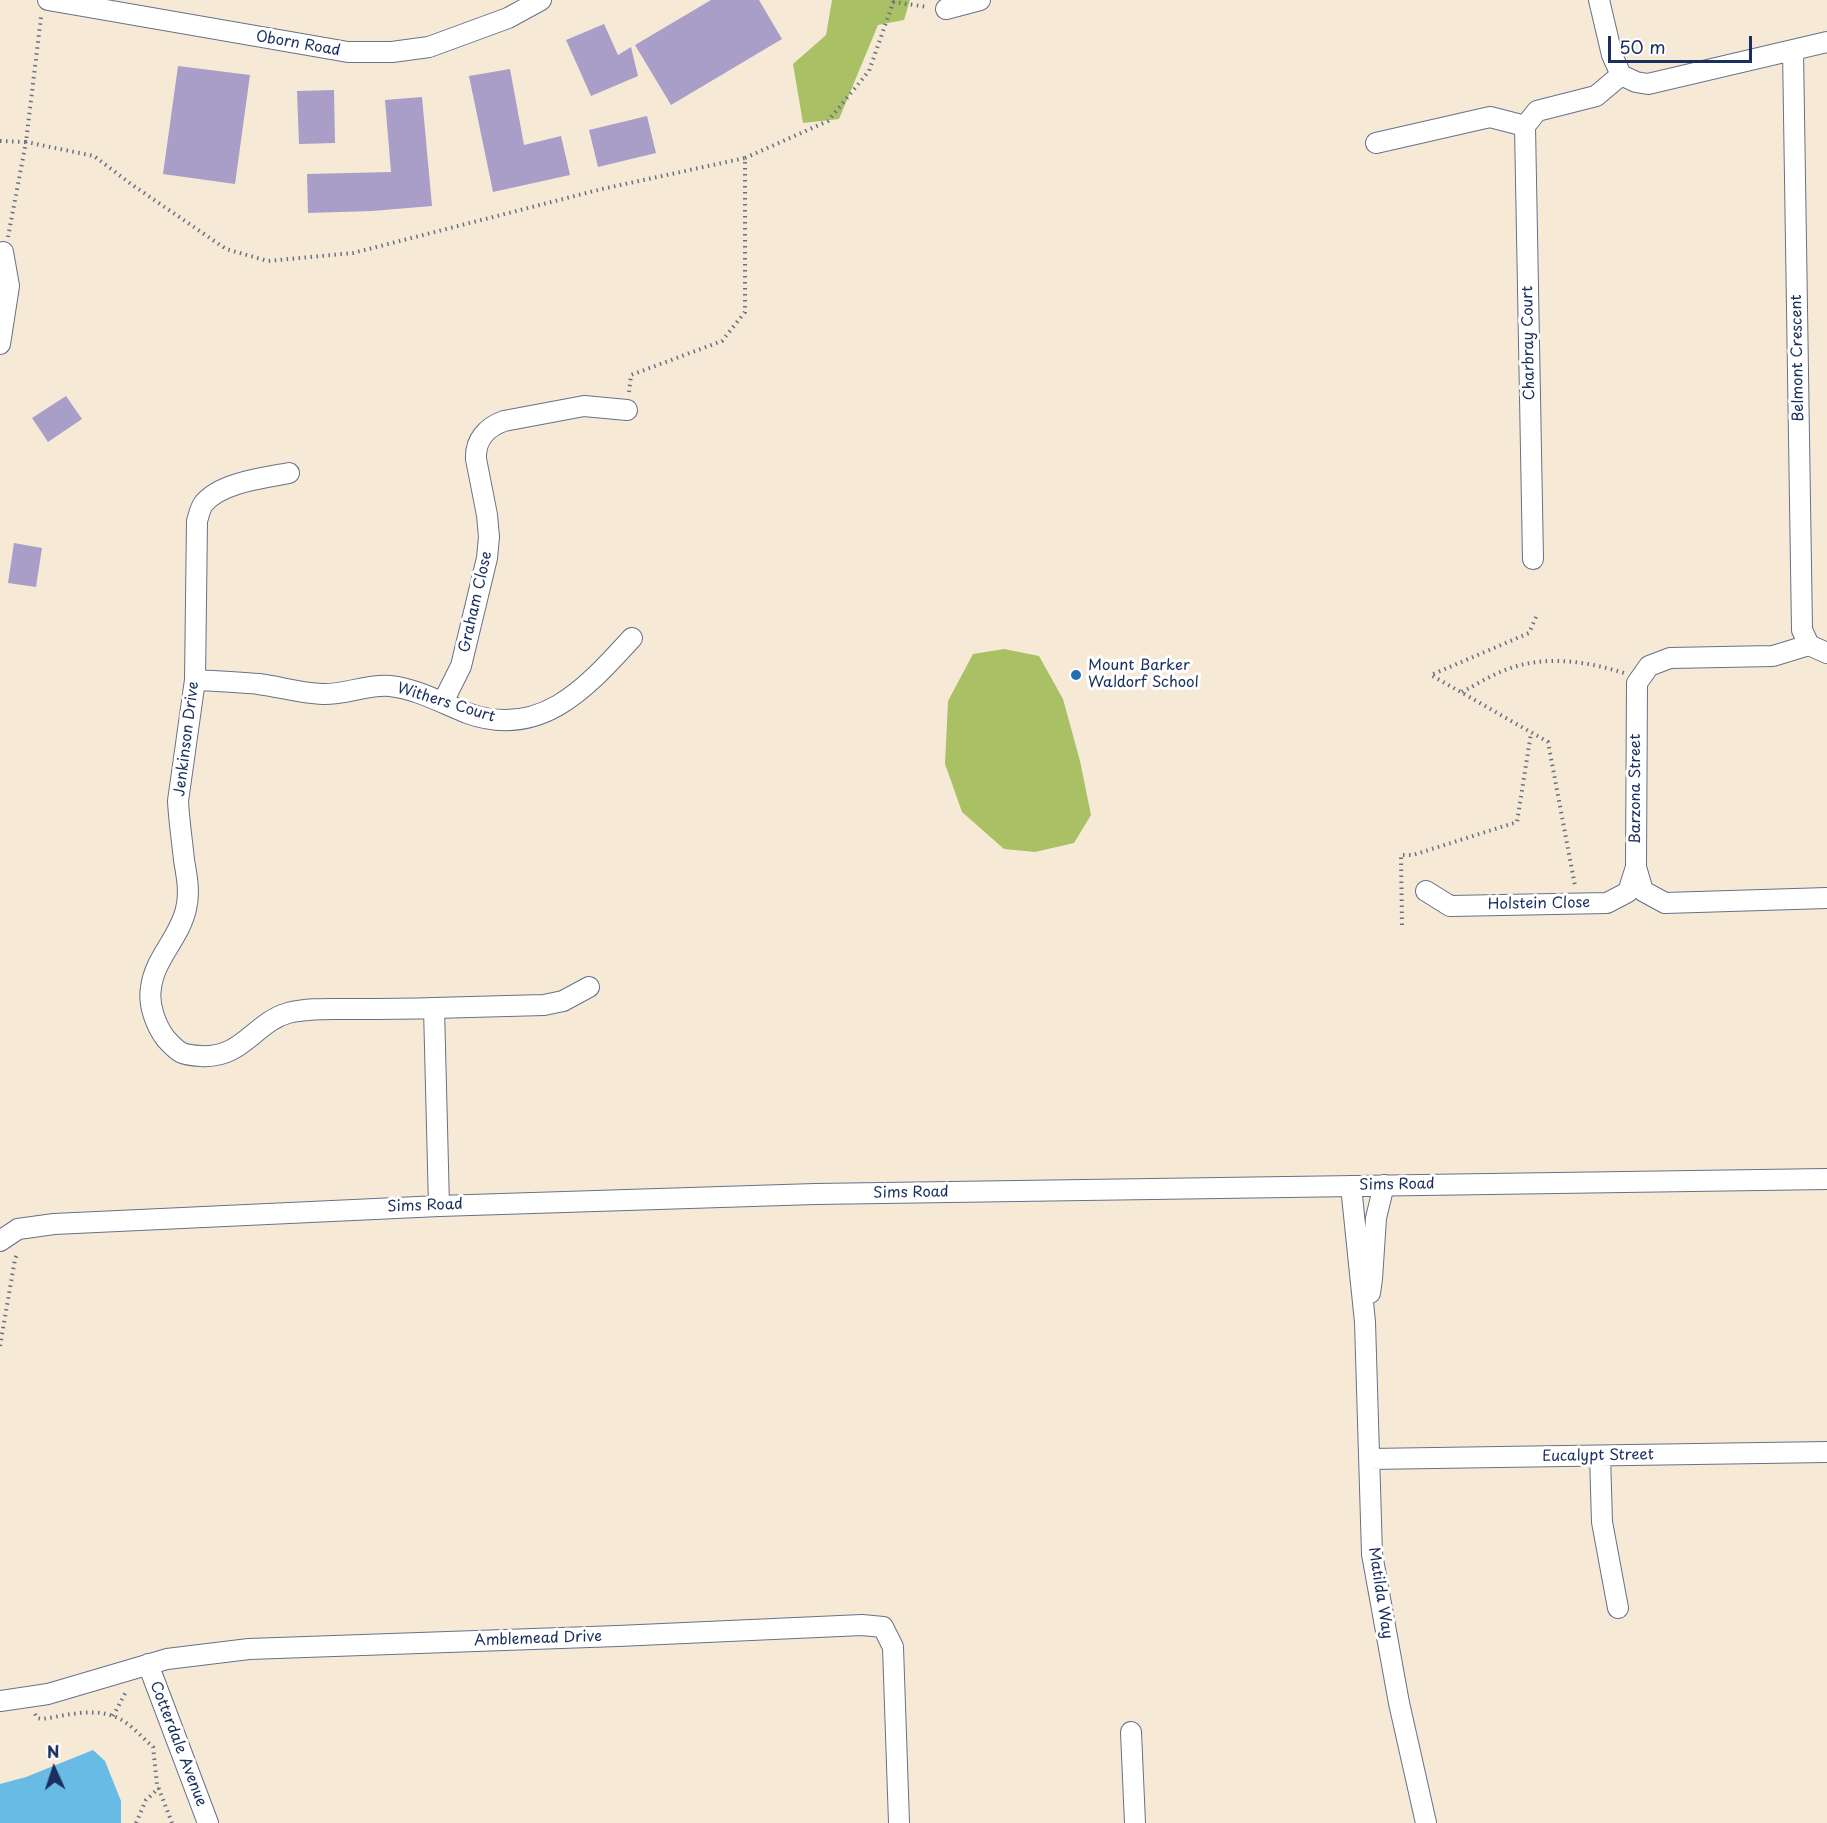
<!DOCTYPE html>
<style>
body{margin:0}
#map{position:relative;width:1827px;height:1823px;overflow:hidden;background:#f6ead7;font-family:"Playpen Sans",sans-serif}
canvas{display:block}
.north{position:absolute;left:24px;top:1739px;width:60px;height:60px;-webkit-text-stroke:4px #fff;paint-order:stroke;rotate:357deg;font-size:16px;font-weight:700;line-height:24px;text-align:center;color:#1b2f5e}
.north::after{content:'';display:block;margin:auto;width:21px;height:27px;background:#1b2f5e;clip-path:polygon(50% 0,100% 100%,50% 72%,0 100%)}
.scale{position:absolute;left:1608px;top:36px;width:144px;height:27px;box-sizing:border-box;border:3px solid #1b2f5e;border-top:0;padding-left:8px;font-size:18px;line-height:21px;white-space:nowrap;color:#1b2f5e;-webkit-text-stroke:4px #fff;paint-order:stroke}
</style>
<div id="map">
<canvas width="1827" height="1823"></canvas>
<div class="north">N</div>
<div class="scale">50 m</div>
</div>
<script>
const g = document.querySelector('canvas').getContext('2d');
g.lineJoin = 'round';
function paint(path, color) { g.fillStyle = color; g.fill(path, 'evenodd'); }
function stroke(path, color, width, dash) { g.strokeStyle = color; g.lineWidth = width; g.lineCap = dash ? 'butt' : 'round'; g.setLineDash(dash || []); g.stroke(path); }
function write(font, color, halo, rows, align = 'center') {
  g.font = font + ' "Playpen Sans",sans-serif'; g.lineWidth = 6; g.setLineDash([]); g.textBaseline = 'middle'; g.strokeStyle = halo; g.fillStyle = color; for (const [text, x, y, turn = 0] of rows) {
    g.save(); g.translate(x, y); g.rotate((+turn || 0) * Math.PI / 180); g.textAlign = isNaN(turn) ? turn : align; if (halo) g.strokeText(text, 0, 0); g.fillText(text, 0, 0); g.restore();
  }
}
const green = new Path2D(`
 M832 0H910L904 20 878 25 839 119 803 123 793 64 826 35Z
 M1004 649 1039 656 1063 699 1080 761 1091 815 1074 843 1035 852 1004 849 962 812 945 764 948 701 973 654Z`);
const water = new Path2D(`
 M93 1750 105 1761 121 1801V1823H0V1784L26 1777Z`);
const building = new Path2D(`
 M711 0H759L782 39 671 105 635 45Z
 M604 24 618 55 631 47 638 76 591 96 566 40Z
 M178 66 250 75 235 184 163 174Z
 M510 69 524 145 561 136 570 175 493 192 469 76Z
 M334 90 335 143 299 144 297 91Z
 M422 97 432 206 372 211 308 213 307 174 391 172 385 100Z
 M647 116 656 153 598 167 589 130Z
 M66 396 82 419 48 442 32 418Z
 M14 543 42 548 36 587 8 583Z`);
const path = new Path2D(`
 M893 2 928 7
 M0 141 26 142 41 17
 M745 158 828 121 869 71 894 0
 M8 237 26 142 94 156 131 184 226 249 268 261 353 253 602 189 745 158V312L722 341 631 375 629 392
 M1536 617 1529 633 1431 675 1548 742 1575 886
 M1462 692C1479 683 1498 671 1517 666 1552 656 1589 662 1624 673
 M1402 925 1401 855H1413L1517 822 1531 733
 M0 1346 15 1259 18 1252
 M35 1714 37 1718 42 1719C70 1715 100 1705 125 1722 135 1729 144 1739 153 1747L157 1784 172 1823
 M113 1716 127 1690
 M136 1823 146 1800 159 1788`);
const minor = new Path2D(`
 M48 0 348 52H392L429 47 508 18 541 0
 M1599 0 1612 55 1621 75 1636 82 1648 84 1827 42
 M946 9 980 0
 M1793 50 1802 630 1809 645 1827 653
 M1376 143 1490 117 1525 126
 M0 344 9 286 3 252
 M289 473C264 478 222 482 204 503 200 508 199 515 197 521L195 680 178 801C179 821 182 840 184 860 187 877 190 893 186 909 180 937 154 959 151 988 148 1005 156 1026 166 1039 179 1053 181 1055 201 1056 242 1059 255 1022 288 1013 308 1008 328 1009 347 1009 376 1009 405 1009 434 1008L439 1206
 M1533 559 1525 126 1537 111 1596 96 1621 75
 M1809 645 1773 656 1670 658 1649 666 1637 683 1636 867 1643 891 1665 903 1827 898
 M195 680C216 681 238 682 259 684 280 687 301 693 322 694 345 695 367 684 390 686 417 689 442 703 467 713 541 740 587 687 632 638
 M443 702 461 666 487 558 489 537 487 515 476 459C475 440 487 427 504 421L584 406 627 410
 M1426 891 1450 906 1607 903 1628 892 1636 867
 M434 1008 544 1005 563 1001 589 987
 M1351 1186 1365 1322 1372 1554 1399 1703 1426 1823
 M0 1241 18 1229 54 1224 439 1206 815 1194 1827 1179
 M1370 1293 1372 1279 1376 1218 1384 1185
 M1600 1456 1602 1522 1618 1608
 M1369 1459 1827 1452
 M148 1664 208 1823
 M0 1701 48 1694 167 1659 249 1649 618 1636 862 1625 883 1627 893 1647 899 1823
 M1131 1732 1135 1823`);
const markers = [
 [1076,675,6,"#1f6fb2"]
];
const streetNames = [
 ["Oborn Road",298,44,10],
 ["Charbray Court",1529,343,-91],
 ["Belmont Crescent",1798,358,-91],
 ["Graham Close",476,602,-77],
 ["Withers Court",446,703,17],
 ["Jenkinson Drive",187,739,-83],
 ["Barzona Street",1636,789,-90],
 ["Holstein Close",1539,904,-1],
 ["Sims Road",1397,1185,-1],
 ["Sims Road",911,1193,-1],
 ["Sims Road",425,1206,-2],
 ["Eucalypt Street",1598,1456,-1],
 ["Matilda Way",1380,1593,81],
 ["Amblemead Drive",538,1639,-2],
 ["Cotterdale Avenue",178,1744,69]
];
const poiNames = [
 ["Mount Barker",1088,666],
 ["Waldorf School",1088,683]
];
paint(green, '#aac065');
paint(water, '#68bbe4');
paint(building, '#a89ec8');
stroke(minor, '#687088', 22);
stroke(path, '#687088', 4, [1.5, 4.5]);
stroke(minor, '#fff', 20);
for (const [x, y, r, color] of markers) { const dot = new Path2D(); dot.arc(x, y, r, 0, 2 * Math.PI); g.fillStyle = color; g.fill(dot); stroke(dot, '#fff', 2); }
write('15px', '#1b2f5e', '#fff', streetNames);
write('15px', '#1b2f5e', '#fff', poiNames, 'left');
</script>
